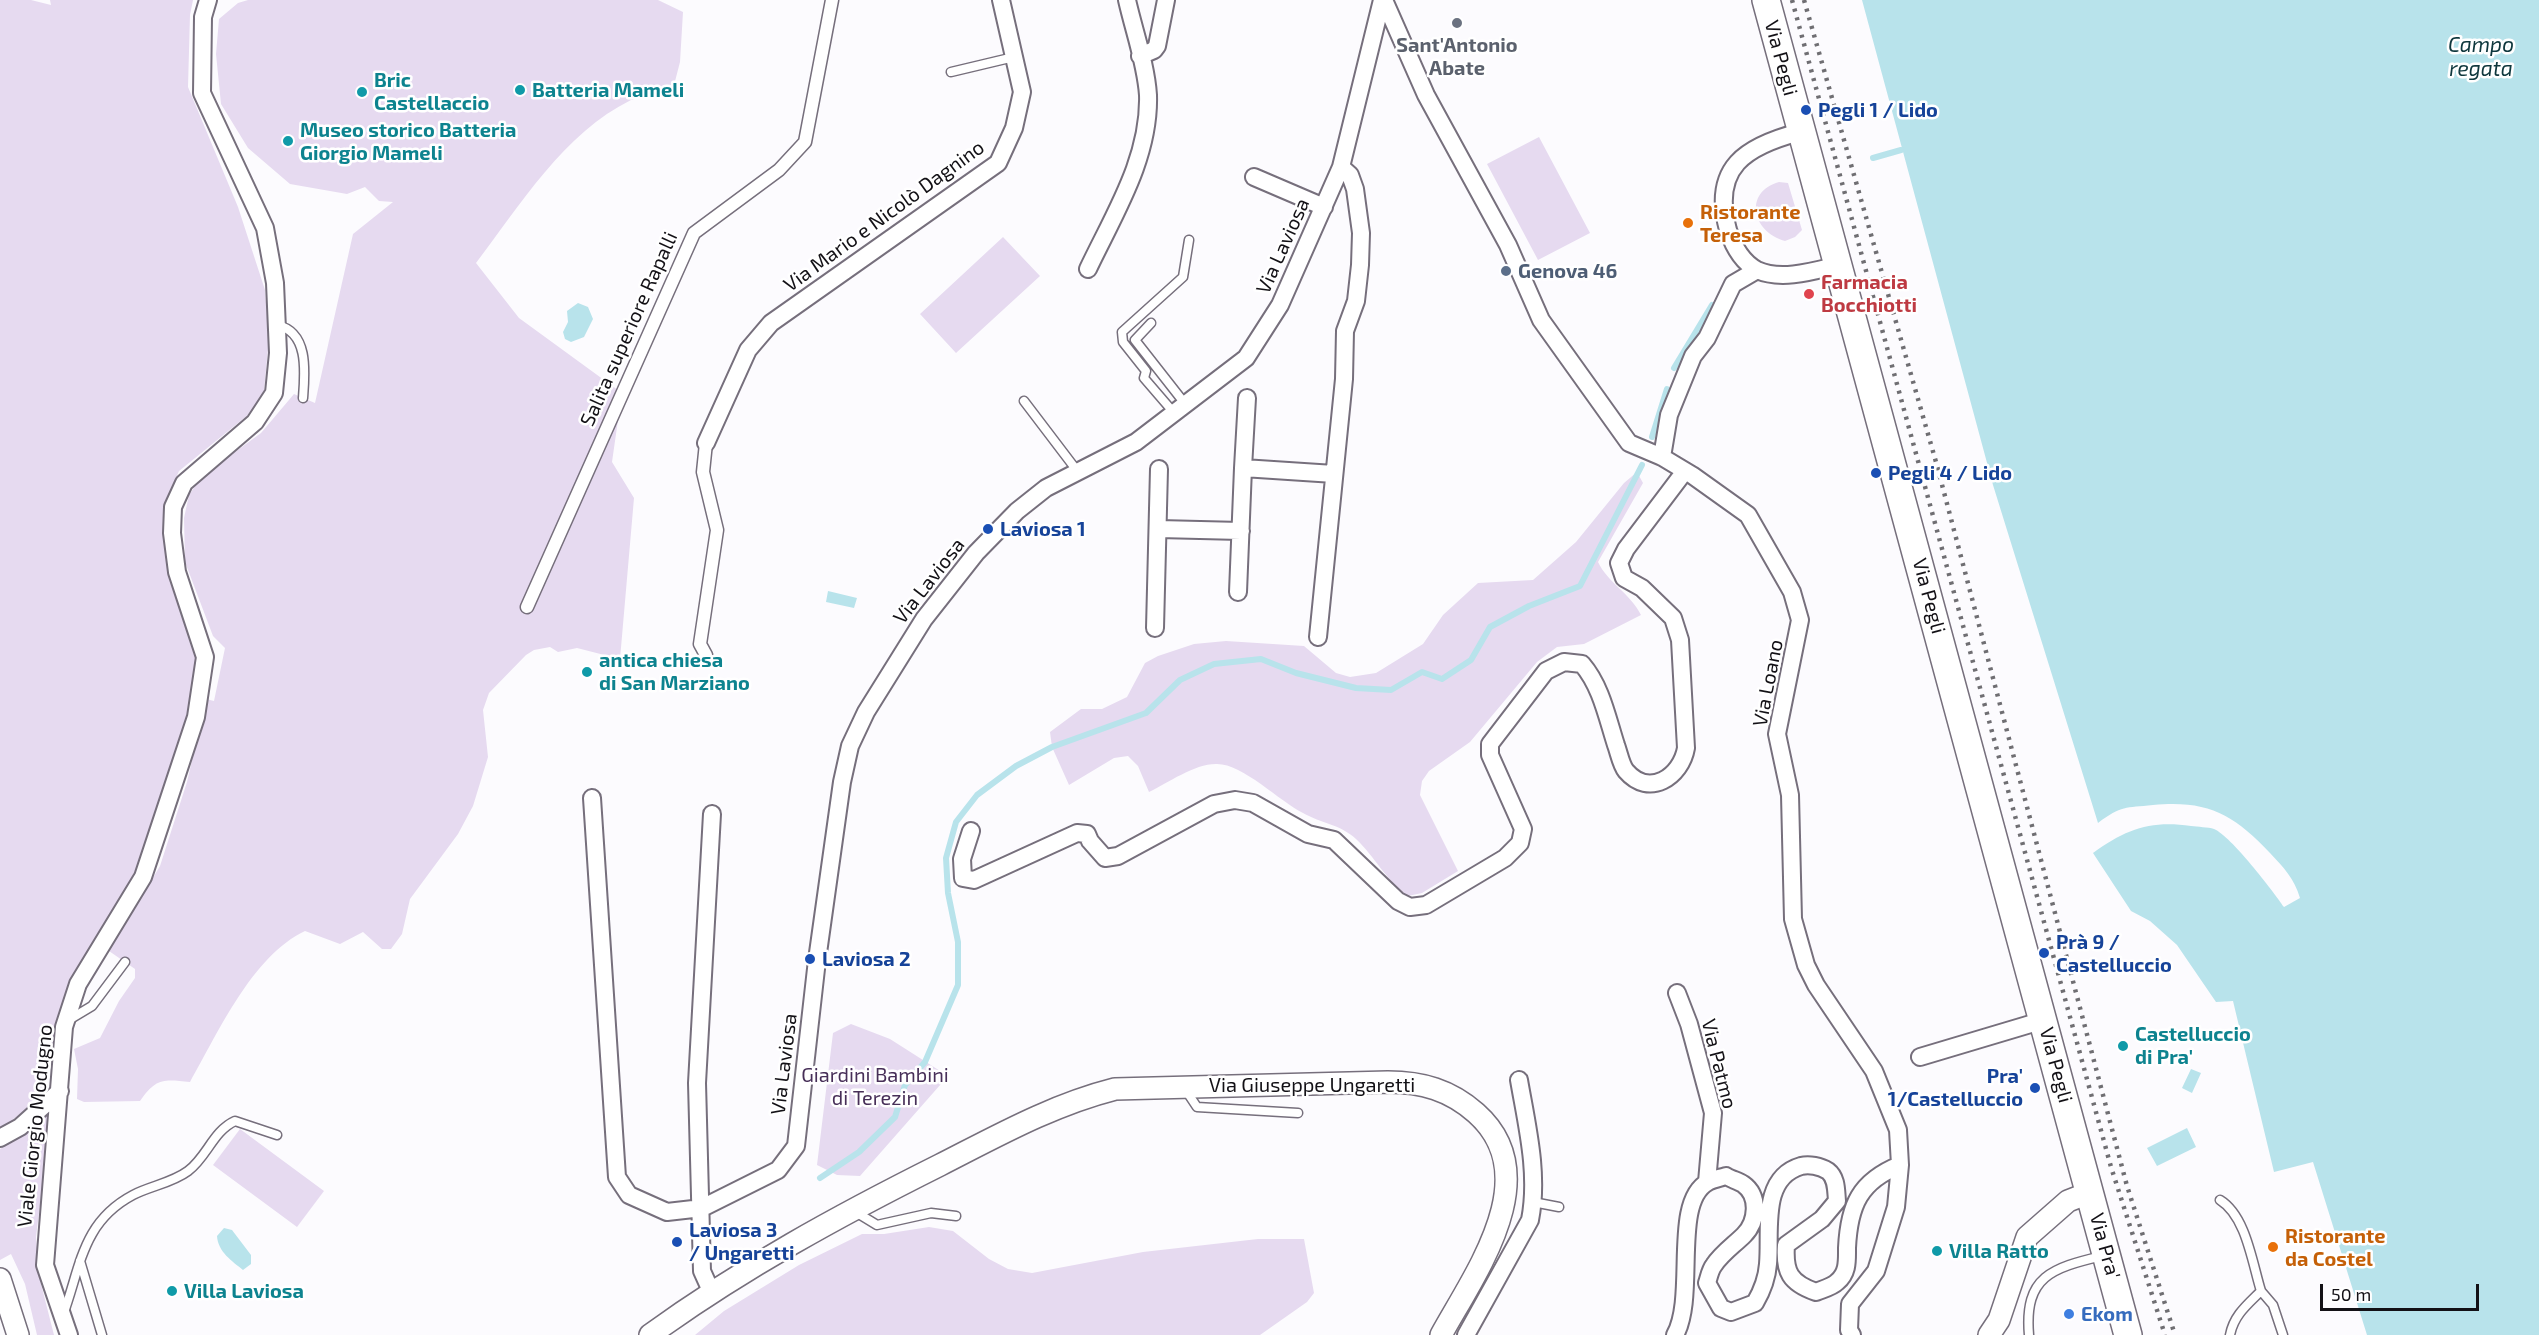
<!DOCTYPE html>
<meta charset="utf-8">
<style>
body{margin:0}
#map{position:relative;width:2539px;height:1335px;overflow:hidden;background:#fcfbfe;font-family:"Exo 2",sans-serif}
canvas{display:block}
.scale{position:absolute;left:2320px;top:1284px;width:159px;height:27px;box-sizing:border-box;border:3px solid #131116;border-top:0;padding-left:8px;font-size:18px;line-height:21px;white-space:nowrap;color:#131116;-webkit-text-stroke:4px #fff;paint-order:stroke}
</style>
<div id="map">
<canvas width="2539" height="1335"></canvas>
<div class="scale">50 m</div>
</div>
<script>
const g = document.querySelector('canvas').getContext('2d');
g.lineJoin = 'round';
function paint(path, color) { g.fillStyle = color; g.fill(path, 'evenodd'); }
function stroke(path, color, width, dash) { g.strokeStyle = color; g.lineWidth = width; g.lineCap = dash ? 'butt' : 'round'; g.setLineDash(dash || []); g.stroke(path); }
function write(font, color, halo, rows, align = 'center') {
  g.font = font + ' "Exo 2",sans-serif'; g.lineWidth = 5; g.setLineDash([]); g.textBaseline = 'middle'; g.strokeStyle = halo; g.fillStyle = color; for (const [text, x, y, turn = 0] of rows) {
    g.save(); g.translate(x, y); g.rotate((+turn || 0) * Math.PI / 180); g.textAlign = isNaN(turn) ? turn : align; if (halo) g.strokeText(text, 0, 0); g.fillText(text, 0, 0); g.restore();
  }
}
const green = new Path2D(`
 M0 0H31L51 5 50 0H193L190 15 188 87 238 207 265 290 269 339 264 391 248 415 179 471 164 505V543L171 575 192 638 198 666 192 711 150 839 131 879 66 994 45 1071V1087L31 1105 0 1130Z
 M248 0H658L683 12 680 62 672 93C659 97 644 94 631 100 564 133 520 205 476 263L519 318 626 396 618 420 612 462 634 498 620 659 577 648 558 652 550 647 534 650 526 655 489 693 483 710 488 757 473 806 458 834 410 899 402 934 391 949H382L363 932 340 944 305 931C252 956 218 1033 190 1082 163 1079 156 1078 140 1101L84 1102 77 1099 78 1069 74 1049 100 1038 119 1001 135 978V969L109 951 160 866 187 782 206 699 214 701 225 648 213 636 185 562 184 518 189 495 202 476 261 433 294 394 315 403 353 234 393 202 379 201 365 187 347 194 290 184 248 148 221 104 216 54 219 19 238 3Z
 M1539 137 1590 233 1538 260 1487 164Z
 M1779 182 1788 183 1802 230 1795 237 1785 241C1751 231 1744 192 1779 182Z
 M1003 237 1040 276 956 353 920 314Z
 M1637 472 1643 483 1598 562C1608 583 1630 593 1641 615L1584 644 1557 647 1537 662 1470 742 1429 771 1422 781 1420 795 1458 871 1422 893 1408 896C1384 878 1376 858 1356 839 1340 824 1320 823 1303 813 1279 801 1242 763 1216 764 1194 764 1168 783 1149 792L1138 766 1128 756 1114 758 1069 785 1052 747 1050 732 1081 709H1102L1127 697 1145 663 1158 656 1194 644 1226 641 1304 646 1336 673 1350 677 1376 673 1423 644 1443 615 1478 583 1533 580 1576 542 1624 483Z
 M851 1024 890 1039 948 1076 860 1176 837 1175 817 1165 833 1033Z
 M53 1102 36 1237 40 1280 54 1335H37L25 1284 11 1254 0 1260V1149L24 1132Z
 M240 1129 324 1191 297 1227 213 1165Z
 M929 1227 953 1231 989 1259 1008 1269 1032 1273 1143 1252 1258 1239H1304L1314 1293 1307 1302 1260 1335H695L724 1311 799 1265 862 1234H884Z`);
const water = new Path2D(`
 M1862 0H2539V1335H2367L2313 1162 2274 1172 2233 1001 2216 1002 2177 945 2150 921 2131 911 2093 853C2126 829 2151 820 2191 826 2198 827 2208 827 2214 829 2231 836 2273 891 2284 907L2300 898C2294 878 2284 868 2270 853 2233 814 2208 800 2153 805 2125 808 2122 805 2098 823L1993 485Z
 M578 303 588 307 593 319 584 337 571 342 565 339 563 332 568 322 567 311Z
 M828 591 857 598 854 608 826 602Z
 M2191 1069 2201 1073 2192 1093 2182 1088Z
 M2187 1128 2196 1147 2157 1166 2147 1148Z
 M224 1228 232 1230 251 1255V1264L243 1270C232 1261 218 1252 217 1236Z`);
const stream = new Path2D(`
 M1873 158 1901 150
 M1674 368 1712 305
 M1652 437 1667 389
 M820 1178 859 1152 895 1117 905 1085 925 1062 958 985V942L948 893 946 858 956 822 977 795 1016 766 1052 747 1146 713 1180 680 1214 664 1261 659 1296 673 1356 688 1391 690 1422 672 1442 679 1471 660 1490 627 1529 606 1580 586 1642 465`);
const service = new Path2D(`
 M951 72 1014 57
 M1151 323 1135 340 1186 405
 M277 325C309 332 305 372 303 398
 M1024 401 1078 472
 M1175 414 1144 378 1146 371 1123 342 1122 332 1183 277 1189 240
 M67 1021 92 1006 125 962
 M1185 1089 1197 1107 1298 1113
 M2220 1200C2246 1216 2252 1262 2261 1291 2247 1305 2234 1315 2230 1335
 M1533 1202 1559 1207
 M854 1211 877 1225 931 1213 956 1216
 M80 1261 102 1335
 M2261 1291 2273 1305 2283 1335
 M63 1315C81 1266 82 1222 133 1195 150 1186 172 1183 188 1171 207 1157 213 1131 235 1121L277 1135
 M2029 1335C2024 1276 2052 1268 2102 1256`);
const pedestrian = new Path2D(`
 M706 443 703 472 717 530 700 644 706 655
 M527 607 694 233 779 170 805 142 832 0`);
const minor = new Path2D(`
 M1384 0 1426 95 1508 245 1541 320 1629 443 1662 457 1692 475 1748 515 1792 592 1800 620 1777 734 1790 795 1793 919 1806 965 1816 985 1874 1071 1898 1130 1900 1165 1896 1207 1876 1271 1850 1304 1849 1330 1852 1335
 M1140 56 1154 50 1157 46 1166 0
 M1800 132C1746 146 1711 167 1728 230 1733 245 1742 262 1757 270 1781 281 1814 271 1839 265
 M1254 177 1324 207
 M1088 269C1114 214 1150 158 1148 95 1146 64 1134 31 1127 0
 M706 443 748 350 771 323 998 163 1014 128 1022 92 1001 0
 M1662 457 1669 415 1693 356 1707 338 1733 284 1757 270
 M1243 468 1247 398
 M1159 529 1241 531
 M1238 592 1243 468 1334 474
 M1155 628 1159 469
 M1318 637 1344 379 1345 331 1356 301 1360 265 1361 233 1355 189 1350 175 1341 167
 M592 798 617 1177 629 1195 667 1212 702 1208 778 1170 796 1146 817 960 842 782 850 746 866 712 924 619 976 553 1017 511 1046 488 1136 442 1246 358 1280 305 1341 167 1382 0
 M971 831 962 859 963 878 974 880 1077 833 1087 834 1090 841 1105 858 1118 856 1214 804 1235 800 1253 803 1308 834 1334 840 1398 901 1410 907 1426 905 1505 858 1520 843 1523 829 1490 755V744L1546 671 1564 662 1582 664C1601 686 1607 717 1616 745 1619 753 1621 765 1626 771 1649 798 1681 777 1686 748L1680 640 1673 618 1642 588 1624 578 1619 563 1626 549 1685 471
 M1677 993 1689 1024 1713 1113 1707 1182
 M1920 1057 2044 1020
 M0 1138 20 1127 60 1091
 M711 1291 702 1271 697 1083 712 814
 M69 1335 45 1265 64 1027 78 984 143 877 196 717 205 657 177 572 172 533 173 507 184 483 255 422 274 393 278 353 275 283 265 228 202 93 203 17 208 0
 M1466 1335 1530 1220C1539 1174 1527 1126 1519 1080
 M1675 1335C1697 1296 1671 1202 1708 1182 1713 1179 1720 1178 1726 1176 1731 1179 1738 1181 1743 1184 1760 1196 1757 1222 1744 1235 1734 1245 1722 1253 1714 1265 1710 1270 1709 1277 1707 1283L1721 1308 1731 1312 1755 1303C1762 1291 1767 1278 1768 1264 1771 1231 1760 1178 1801 1166 1809 1164 1820 1166 1828 1171 1837 1178 1836 1191 1837 1201L1822 1219 1786 1245C1784 1272 1790 1283 1816 1292 1823 1289 1832 1287 1837 1282 1848 1273 1847 1261 1847 1248 1849 1205 1860 1181 1900 1165`);
const tertiary = new Path2D(`
 M0 1279 18 1335
 M650 1335C741 1269 840 1215 940 1165 997 1136 1052 1105 1115 1089L1388 1082C1422 1082 1450 1090 1476 1113 1547 1176 1475 1273 1441 1335
 M1989 1335 1999 1320 2027 1237 2068 1201 2091 1192`);
const primary = new Path2D(`
 M1766 0 2128 1335`);
const rail = new Path2D(`
 M1792 0 2111 1167 2165 1335
 M1804 0 1936 462 2127 1186 2175 1335`);
const markers = [
 [1457,23,6,"#6b7280"],
 [520,90,6,"#0f9aa8"],
 [362,92,6,"#0f9aa8"],
 [1806,110,6,"#1a4fb4"],
 [288,141,6,"#0f9aa8"],
 [1688,223,6,"#e8710a"],
 [1506,271,6,"#5c6f8a"],
 [1809,294,6,"#e0444e"],
 [1876,473,6,"#1a4fb4"],
 [988,529,6,"#1a4fb4"],
 [587,672,6,"#0f9aa8"],
 [2044,953,6,"#1a4fb4"],
 [810,959,6,"#1a4fb4"],
 [2123,1046,6,"#0f9aa8"],
 [2035,1088,6,"#1a4fb4"],
 [677,1242,6,"#1a4fb4"],
 [2273,1247,6,"#e8710a"],
 [1937,1251,6,"#0f9aa8"],
 [172,1291,6,"#0f9aa8"],
 [2069,1314,6,"#3f7fe0"]
];
const worshipNames = [
 ["Sant'Antonio",1457,45],
 ["Abate",1457,68]
];
const streetNames = [
 ["Via Pegli",1781,58,75],
 ["Via Mario e Nicolò Dagnino",884,216,-36],
 ["Via Laviosa",1283,246,-66],
 ["Salita superiore Rapalli",629,329,-66],
 ["Via Laviosa",929,581,-52],
 ["Via Pegli",1929,596,75],
 ["Via Loano",1768,683,-79],
 ["Via Laviosa",784,1064,-83],
 ["Via Patmo",1719,1064,76],
 ["Via Pegli",2056,1065,75],
 ["Via Giuseppe Ungaretti",1312,1085],
 ["Viale Giorgio Modugno",35,1126,-84],
 ["Via Pra'",2105,1246,75]
];
const cultureNames = [
 ["Bric",374,80],
 ["Castellaccio",374,103],
 ["Batteria Mameli",532,90],
 ["Museo storico Batteria",300,130],
 ["Giorgio Mameli",300,153],
 ["antica chiesa",599,660],
 ["di San Marziano",599,683],
 ["Castelluccio",2135,1034],
 ["di Pra'",2135,1057],
 ["Villa Ratto",1949,1251],
 ["Villa Laviosa",184,1291]
];
const transitNames = [
 ["Pegli 1 / Lido",1818,110],
 ["Pegli 4 / Lido",1888,473],
 ["Laviosa 1",1000,529],
 ["Prà 9 /",2056,942],
 ["Castelluccio",2056,965],
 ["Laviosa 2",822,959],
 ["Pra'",2023,1076,"right"],
 ["1/Castelluccio",2023,1099,"right"],
 ["Laviosa 3",689,1230],
 ["/ Ungaretti",689,1253]
];
const foodNames = [
 ["Ristorante",1700,212],
 ["Teresa",1700,235],
 ["Ristorante",2285,1236],
 ["da Costel",2285,1259]
];
const serviceNames = [
 ["Genova 46",1518,271]
];
const healthNames = [
 ["Farmacia",1821,282],
 ["Bocchiotti",1821,305]
];
const parkNames = [
 ["Giardini Bambini",875,1075],
 ["di Terezin",875,1098]
];
const shopNames = [
 ["Ekom",2081,1314]
];
const waterNames = [
 ["Campo",2481,45],
 ["regata",2481,69]
];
paint(green, '#e6daf0');
paint(water, '#b8e3eb');
stroke(stream, '#b8e3eb', 6);
stroke(service, '#766f7c', 11);
stroke(pedestrian, '#766f7c', 15);
stroke(minor, '#766f7c', 20);
stroke(tertiary, '#766f7c', 24);
stroke(primary, '#766f7c', 30);
stroke(service, '#fff', 8);
stroke(pedestrian, '#fff', 12);
stroke(minor, '#fff', 16);
stroke(tertiary, '#fff', 21);
stroke(primary, '#fff', 27);
stroke(rail, '#6f6e72', 4.5, [3, 6]);
for (const [x, y, r, color] of markers) { const dot = new Path2D(); dot.arc(x, y, r, 0, 2 * Math.PI); g.fillStyle = color; g.fill(dot); stroke(dot, '#fff', 2); }
write('bold 20px', '#5b616d', '#fff', worshipNames);
write('20px', '#131116', '#fff', streetNames);
write('bold 20px', '#0d838f', '#fff', cultureNames, 'left');
write('bold 20px', '#164399', '#fff', transitNames, 'left');
write('bold 20px', '#c56008', '#fff', foodNames, 'left');
write('bold 20px', '#4e5e75', '#fff', serviceNames, 'left');
write('bold 20px', '#be3a42', '#fff', healthNames, 'left');
write('20px', '#472f58', '#fff', parkNames);
write('bold 20px', '#366cbe', '#fff', shopNames, 'left');
write('italic 21px', '#0f383e', '#fff', waterNames);
</script>
